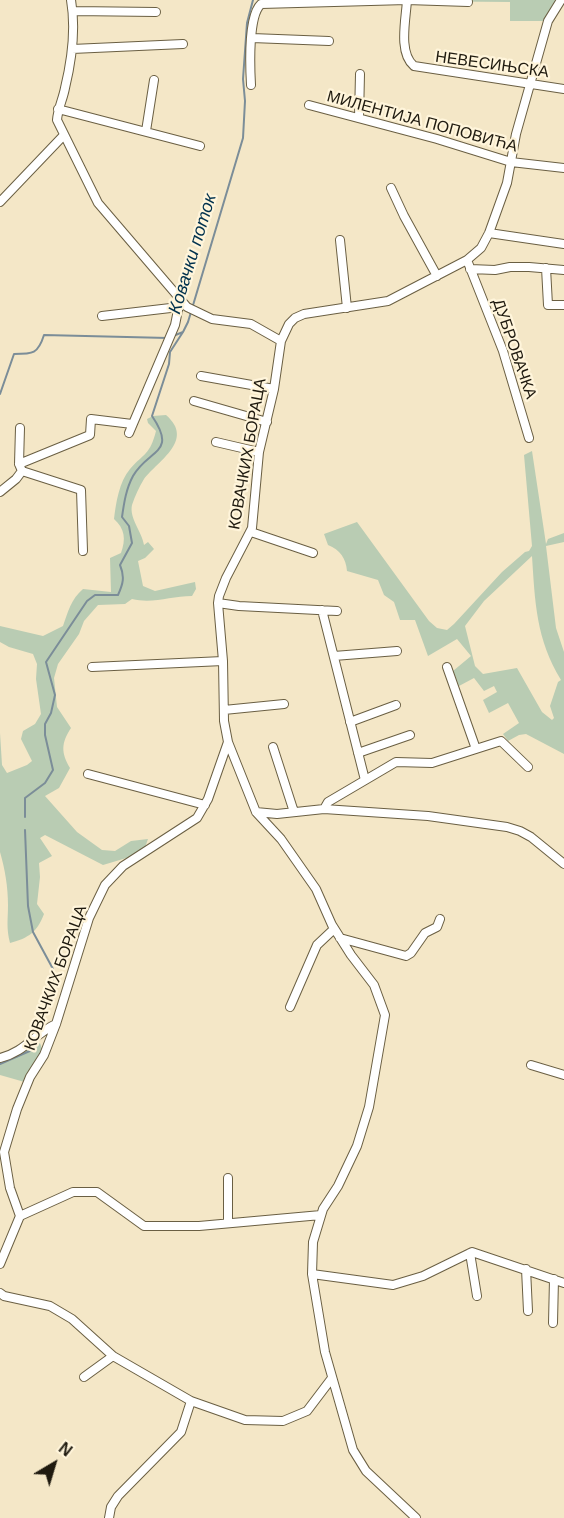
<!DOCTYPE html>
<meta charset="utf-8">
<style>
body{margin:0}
#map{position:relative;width:564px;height:1518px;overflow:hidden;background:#f4e7c7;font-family:Arial,sans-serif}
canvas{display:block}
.north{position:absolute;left:24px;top:1434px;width:60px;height:60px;-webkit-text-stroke:4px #fff5db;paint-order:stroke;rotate:38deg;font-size:16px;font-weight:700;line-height:24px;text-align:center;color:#1f1a0f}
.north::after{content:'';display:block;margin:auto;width:21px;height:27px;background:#1f1a0f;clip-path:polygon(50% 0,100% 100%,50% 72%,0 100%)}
</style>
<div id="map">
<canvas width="564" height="1518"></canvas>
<div class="north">N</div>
</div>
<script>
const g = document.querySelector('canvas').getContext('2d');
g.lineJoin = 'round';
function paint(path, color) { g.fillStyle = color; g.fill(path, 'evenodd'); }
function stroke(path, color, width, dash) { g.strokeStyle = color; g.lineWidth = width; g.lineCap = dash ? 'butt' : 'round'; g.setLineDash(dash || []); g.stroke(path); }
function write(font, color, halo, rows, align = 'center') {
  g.font = font + ' Arial,sans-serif'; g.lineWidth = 4.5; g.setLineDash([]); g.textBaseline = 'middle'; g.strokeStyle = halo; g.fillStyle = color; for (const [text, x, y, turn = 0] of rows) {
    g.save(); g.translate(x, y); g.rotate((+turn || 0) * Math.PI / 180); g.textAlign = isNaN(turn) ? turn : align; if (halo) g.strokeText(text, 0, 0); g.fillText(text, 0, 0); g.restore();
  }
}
const green = new Path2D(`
 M277 0H561L548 21H510V2Z
 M166 415C195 440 159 460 144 479 139 487 135 496 132 505 129 518 142 532 144 545L148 542 154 549 145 558 138 561 143 586 155 591 195 582 196 589 192 596C171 596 153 604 132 599L125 604 98 605 84 621 79 634 58 664 54 678 57 707 71 728C61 743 61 753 70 768L59 788 45 796 77 832 102 850 115 851 131 841 148 839 143 853 103 865 45 835 40 838 52 856 39 863 40 877 37 904 44 914C37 932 29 938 10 943 6 928 8 919 8 905 8 887 5 869 0 852V733L2 765 7 773 27 765 32 761 21 739 23 731 35 724 41 714 36 679 37 664 33 654 9 647 0 642V626L43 636 63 626C68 612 71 599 83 589L111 592 110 558 121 553C126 539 125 529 114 519 116 503 119 482 130 469 144 453 150 455 156 431L148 423 147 419 153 416Z
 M532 451 546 544 548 539 564 533V542L546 546 556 628 564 652V754L526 734 519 735 508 741 503 734 519 723 508 703 489 713 483 700 497 692 494 686 484 691 474 678 459 686 453 671 471 656 457 639 428 656 415 620H400L394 602 384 595 378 580 347 571C346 558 340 550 328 545L324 534 357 522 429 621 437 628 447 630 454 624 502 572 525 552 529 551 532 546 524 455ZM532 556C535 602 536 639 561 680L558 682 550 706 554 718 552 720 542 712 517 668 483 674 475 666 465 626 484 601Z
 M40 1043 44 1055 28 1083 0 1075V1058L14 1054Z`);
const stream = new Path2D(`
 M173 336 183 332 188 322 243 138 245 101 243 79 247 23 253 0
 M0 394 14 354C33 354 38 354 44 335L168 338
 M25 817V798L45 783 53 770 45 735V724L51 713 55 695 46 662 87 601 95 595H118C123 584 125 577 120 565L132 543 129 526 122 517C124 503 126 489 133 476 148 449 178 454 152 416L169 364 170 352 183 332
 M25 830 28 906 33 932 53 969V991L39 1030
 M0 1064 32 1050 36 1041`);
const minor = new Path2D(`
 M71 0C76 29 72 59 65 88 63 99 58 108 57 120L98 203 187 307 212 319 251 324 281 341
 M407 0C406 19 398 53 414 66L564 89
 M73 11 156 12
 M252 38 329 41
 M72 49 183 44
 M251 85C250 67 248 16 261 4L407 0 468 2
 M309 105 437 139 511 162 564 168
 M58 109 200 146
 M359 118 360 74
 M146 131 154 80
 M391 188 404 216 437 276
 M0 202 64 135
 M489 233 564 244
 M340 240 347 308
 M467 260 503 351 529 438
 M546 268 548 305H564
 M470 269 495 270 510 267H529L564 270
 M102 316 179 307
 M201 376 274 389
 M194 401 267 422
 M129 433 175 325 180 300
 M216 442 259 452
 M19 464 20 428
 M0 492 16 479 22 471
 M251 532 313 553
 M83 551 81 490 22 471 19 464 90 435 91 419 132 424
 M218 603 239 606 337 611
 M322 610 365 780
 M334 656 397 651
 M92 667 223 661
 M447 667 476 749
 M224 710 284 704
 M350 722 396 705
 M273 747 294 812
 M358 753 410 735
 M88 774 205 805
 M324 809 328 802 396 762 432 763 501 741 528 767
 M256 812 277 814 324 809 428 816 507 827 520 831 531 837 564 864
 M340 938 406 956 411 953 425 933 437 927 440 919
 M290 1007 317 945 334 929
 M0 1058C25 1052 34 1034 56 1024
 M531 1065 564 1075
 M20 1216 73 1192H97L144 1226H199L321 1215
 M228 1223V1178
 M470 1253 477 1296
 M0 1264 20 1216 10 1188 4 1152 17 1109 30 1077 44 1055 56 1024 89 918 105 885 123 866 197 818 208 799 228 742
 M526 1269 528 1311
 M312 1274 393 1285 423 1276 472 1252 564 1283
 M0 1293 4 1296 50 1306 72 1319 113 1356 191 1401 245 1420 283 1421 307 1411 332 1378
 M553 1323 554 1279
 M84 1377 113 1356
 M109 1518 111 1507 118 1496 181 1432 191 1401
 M416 1518 366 1471 353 1450 325 1352 312 1274 313 1242 323 1209 338 1186 357 1146 369 1107 385 1015 374 985 351 955 332 925 316 889 281 839 256 812 228 742 224 721 223 661 218 603 219 596 226 578 252 528 259 452 274 389 281 341 289 324 295 318 304 314 388 301 467 260 481 248 489 233 507 183 516 134 548 21 561 0`);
const streetNames = [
 ["НЕВЕСИЊСКА",492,65,8],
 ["МИЛЕНТИЈА ПОПОВИЋА",422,122,15],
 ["ДУБРОВАЧКА",514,349,71],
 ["КОВАЧКИХ БОРАЦА",248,454,-80],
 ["КОВАЧКИХ БОРАЦА",56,978,-70]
];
const waterNames = [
 ["Ковачки поток",193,254,-73]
];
paint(green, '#b9ccb3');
stroke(stream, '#7b8d98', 2);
stroke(minor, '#6a5f43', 10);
stroke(minor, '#fff', 8);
write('16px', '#1f1a0f', '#fff5db', streetNames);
write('italic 18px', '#00314d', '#fff5db', waterNames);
</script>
